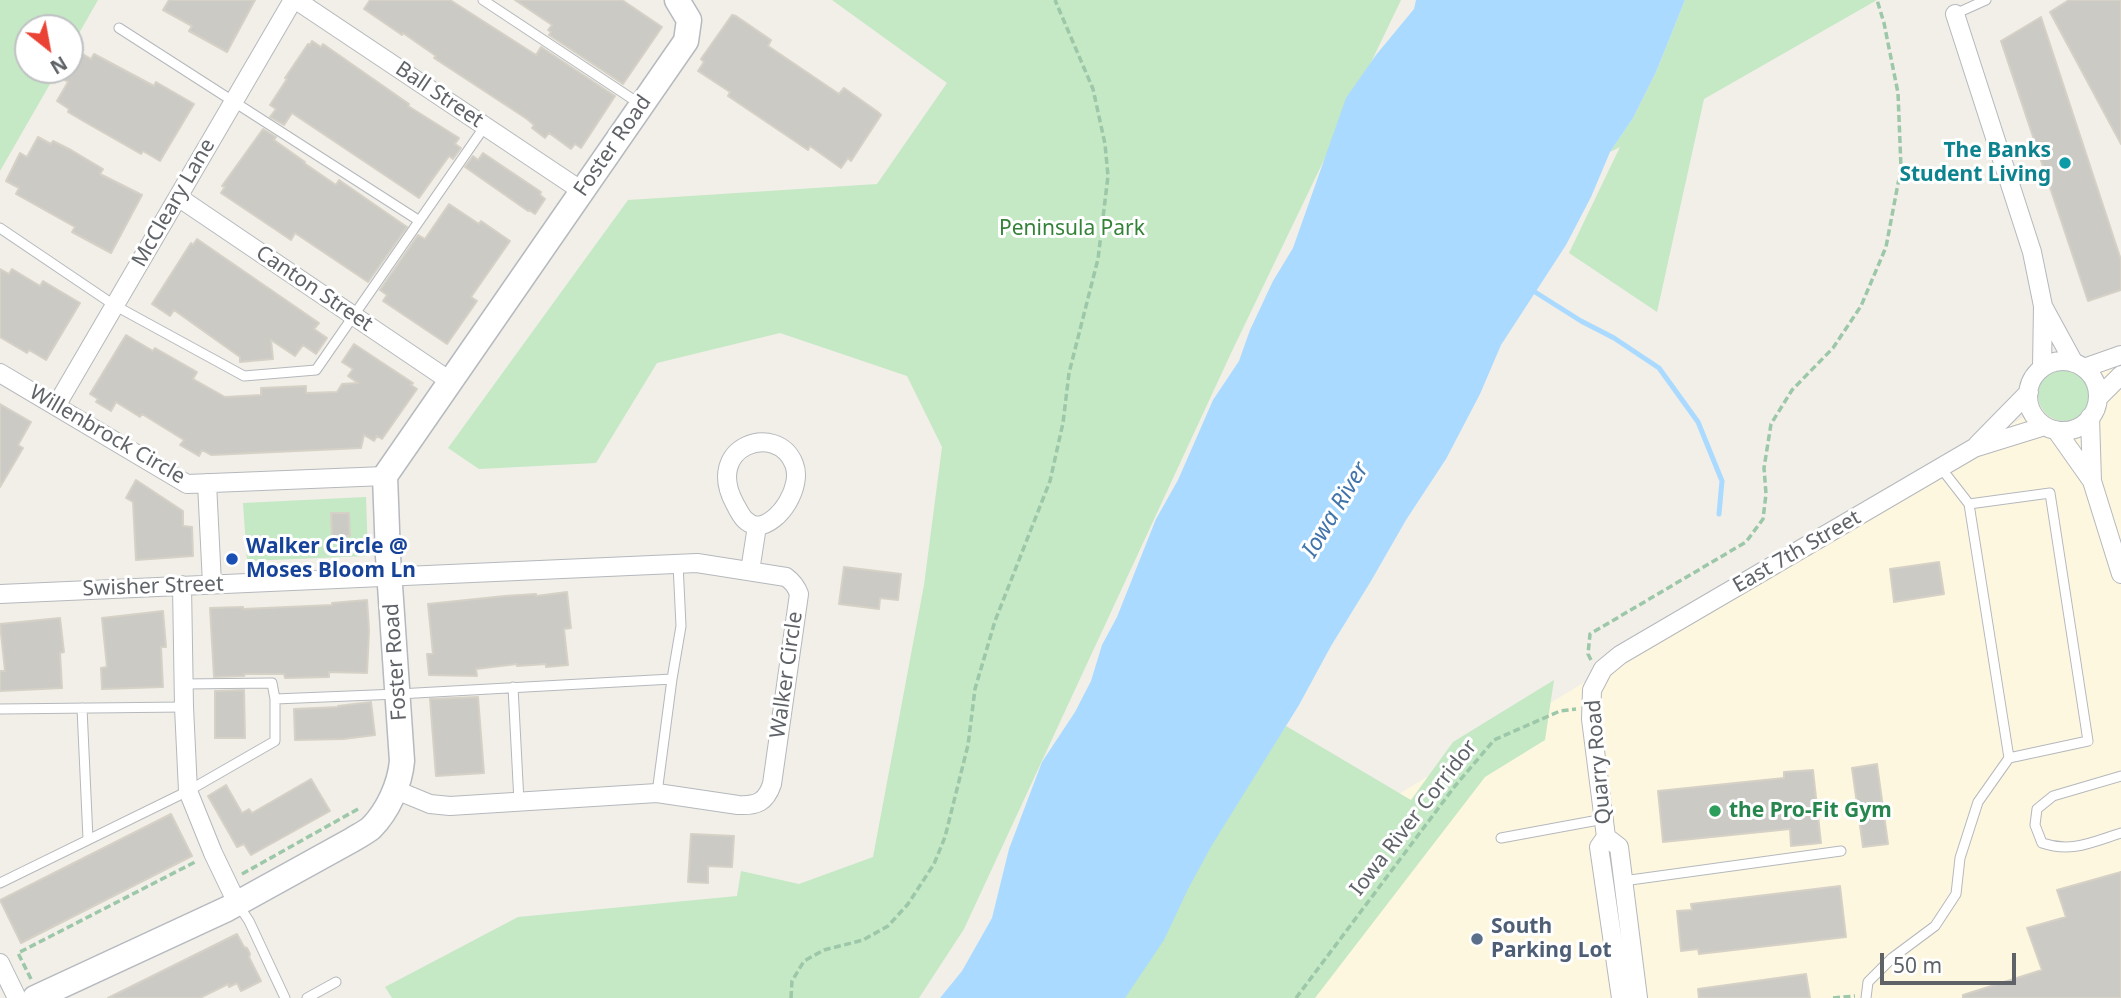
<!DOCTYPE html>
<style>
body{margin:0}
#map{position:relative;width:2121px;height:998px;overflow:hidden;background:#f1efe8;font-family:"Noto Sans",sans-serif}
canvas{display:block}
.north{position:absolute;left:14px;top:14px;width:70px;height:70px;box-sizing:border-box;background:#fff;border:2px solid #bfc1c3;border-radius:50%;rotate:149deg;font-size:19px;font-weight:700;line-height:28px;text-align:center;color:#5f6368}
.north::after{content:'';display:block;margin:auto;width:24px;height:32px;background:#ea4335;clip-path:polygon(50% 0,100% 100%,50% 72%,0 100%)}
.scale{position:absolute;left:1880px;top:953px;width:136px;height:32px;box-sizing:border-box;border:4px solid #5f6368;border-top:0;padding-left:9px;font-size:21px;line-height:24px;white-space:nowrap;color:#5f6368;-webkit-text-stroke:5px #fff;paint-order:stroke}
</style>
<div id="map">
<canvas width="2121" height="998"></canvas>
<div class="north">N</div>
<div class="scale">50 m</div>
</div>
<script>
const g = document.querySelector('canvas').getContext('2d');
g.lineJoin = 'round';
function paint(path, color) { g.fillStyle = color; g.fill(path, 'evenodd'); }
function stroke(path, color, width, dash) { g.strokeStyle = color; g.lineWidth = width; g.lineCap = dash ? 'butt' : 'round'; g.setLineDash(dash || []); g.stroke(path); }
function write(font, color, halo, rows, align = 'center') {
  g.font = font + ' "Noto Sans",sans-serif'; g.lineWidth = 6; g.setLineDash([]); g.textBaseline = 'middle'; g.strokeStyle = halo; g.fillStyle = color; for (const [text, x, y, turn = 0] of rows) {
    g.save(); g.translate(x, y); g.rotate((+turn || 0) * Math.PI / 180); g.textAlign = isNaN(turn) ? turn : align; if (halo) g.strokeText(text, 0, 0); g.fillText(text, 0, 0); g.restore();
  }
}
const commercial = new Path2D(`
 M2121 357V998H1203L1329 836 1941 468Z`);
const green = new Path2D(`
 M0 0H98L70 49V28H28V70H58L0 171Z
 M832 0H1401L1232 351 964 929 919 998H392L385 987 518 917 737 896 741 871 799 884 873 857 924 585 942 447 907 376 780 333 657 363 596 463 479 469 448 448 628 200 877 184 947 83Z
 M1685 0H1877L1704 99 1657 312 1569 253 1620 147 1610 152 1633 118 1656 72Z
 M2038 395a26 26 0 1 1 52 0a26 26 0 1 1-52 0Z
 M366 497 368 556 247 561 243 503Z
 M1554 680 1545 740 1485 777 1315 998H1104L1286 726 1411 800 1453 742Z`);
const water = new Path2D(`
 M1416 0H1685L1656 72 1633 118 1610 152 1591 197 1566 245 1501 345 1480 394 1446 459 1406 520 1371 581 1331 646 1299 705 1212 845 1188 889 1164 940 1125 998H940L962 971 992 918 1009 849 1042 762 1075 712 1091 681 1102 645 1117 617 1156 519 1178 480 1213 400 1239 361 1250 330 1273 281 1293 248 1346 98 1376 55 1414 9Z`);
const stream = new Path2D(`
 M1535 292 1581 321 1614 338 1659 368 1698 422 1722 481 1719 514`);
const building = new Path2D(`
 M169 0H255L227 52 189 31 192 26 163 10Z
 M370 0H450L536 55 541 47 615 96 581 148 575 144 571 149 549 133 545 138 532 128 534 125 527 119 434 58 436 56 403 33 402 35 364 9Z
 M515 0H622L662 27 623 84 549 35 551 32 548 30 552 25Z
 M2069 0H2121V144L2050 12Z
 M732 15 736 16 771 40 768 46 839 94 844 88 878 112 881 115 851 161 848 158 841 168 810 146 808 150 728 96 730 92 698 71 704 62 701 59Z
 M2041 17 2121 260V290L2088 301 2001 41Z
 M312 41 321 47 323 44 409 104 408 106 459 138 455 144 461 148 453 159 449 156 419 198 292 113 284 125 270 117 276 109 270 105 287 79 285 78 308 44 310 45Z
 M78 51 91 59 94 54 154 86 156 82 194 104 160 161 143 151 141 154 85 122 68 112 69 109 57 101 68 82 61 78 66 70H70V64Z
 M263 129 276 137 274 140 305 162 304 163 336 185 339 180 407 227 368 282 295 233 291 240 221 193 225 187 222 186Z
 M38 137 51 144 53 141 71 150 103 169 100 174 142 195 111 253 72 232 75 227 16 194 19 188 6 181 20 153 27 157Z
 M483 153 541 192 540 195 545 199 535 214 529 210 528 211 465 167 473 156 478 160Z
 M449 204 479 224 481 221 510 241 471 297 477 301 447 344 383 301 387 295 380 290 418 235 425 239Z
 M197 239 319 323 314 329 327 338 316 354 303 345 295 356 271 340 273 359 240 362V357L174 310 170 316 152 304 191 243 193 245Z
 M0 269 9 274 12 269 40 286 43 281 80 303 46 360 29 350 27 353 0 337Z
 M126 335 153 351 155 348 197 372 193 379 225 397 261 395V388L306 386V393L337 392 342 384 358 383 348 376 353 369 342 362 354 344 413 383 411 385 417 389 382 439 377 436 374 441 364 435 361 448 211 455 202 450 199 456 180 445 184 440 142 414 140 417 116 402 111 411 96 402 98 399 90 394Z
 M0 404 31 422 18 445 23 448 0 487Z
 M136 480 183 511V526L192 527 193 556 136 560 133 502 126 498Z
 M331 513H349L350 536H332Z
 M1939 562 1944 594 1894 602 1890 569Z
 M844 567 901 574 898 600 880 598 879 609 839 604Z
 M567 592 571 628 564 629 568 665 546 667V664L517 666V664L476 669 477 676 429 675 427 654H433L428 604 505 596 536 594V596Z
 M367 600 369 630 367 673 329 672V677L285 678 284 674H245L244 676 214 677 210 608 243 607V609L332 605V603Z
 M163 611 166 647H161L163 687 102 689 101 668 107 667 102 618Z
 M60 618 64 652 60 653 62 688 0 691V671H5L0 624Z
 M244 690 245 738H215V691Z
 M478 697 484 773 436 776 430 699Z
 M371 702 375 735 343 739 295 740 294 709 338 707V706Z
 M1877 764 1888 844 1863 847 1852 768Z
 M1813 770 1821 843 1791 846 1790 829 1663 842 1658 791 1784 778V772Z
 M311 779 330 811 251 855 244 844 237 847 208 796 226 785 242 813 249 809 252 813Z
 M171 814 192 856 21 943 0 900Z
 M691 834 734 836 732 867 708 866V883L688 882Z
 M2121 872V998H1963V995L2042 970 2027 928 2066 917 2057 890Z
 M1840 886 1846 937 1699 954 1698 949 1681 951 1677 911 1692 910 1691 904Z
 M237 934 244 947 247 948 250 954 249 957 261 981 241 991 237 983 229 987 228 984 200 998H108Z
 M1806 974 1810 998H1699L1698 989Z`);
const path = new Path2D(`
 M1591 660 1588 654 1590 634 1746 542 1763 519 1766 494 1764 468 1771 424 1792 390 1833 348 1861 306 1886 247 1901 168 1898 93 1884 23 1877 0
 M242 874 358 809
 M31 979 18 953 197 861
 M791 998 792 981 804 961 824 950 863 940 888 926 908 904 934 864 945 837 968 745 975 689 995 621 1050 481 1063 423 1069 373 1098 259 1108 176 1105 144 1093 89 1055 0
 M1296 998 1455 786 1494 740 1560 711 1576 709
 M1833 998 1855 996`);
const lane = new Path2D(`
 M483 0 640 104
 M1955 14 1986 0
 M119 28 418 220
 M0 228 114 305 244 376 316 370 485 126
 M1941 468 1969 504 2050 493 2088 741 2009 758
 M184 684 272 683 275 699
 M513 687 519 802
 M82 708 88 839
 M0 709 184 707
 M2121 776 2053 796 2037 809 2035 825 2042 843C2072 853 2092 842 2121 833
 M657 793 672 679 681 626 678 564
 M1501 838 1604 819
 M1623 881 1841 851
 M0 883 188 791 275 741V699L398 694 672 679
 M239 906 249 921 285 998
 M307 998 336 982
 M1866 998 1868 982 1892 958 1935 926 1956 894 1960 858 1978 802 2009 758 1969 504`);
const street = new Path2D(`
 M296 0 582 191
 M1955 14 2032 252 2043 306 2042 368
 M178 197 450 381
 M2044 308 2074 363
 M2028 396a35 35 0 1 1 70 0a35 35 0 1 1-70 0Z
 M2084 368 2121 355
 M0 373 187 484 385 476
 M2098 398 2121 375
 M56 406 293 0
 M2090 417 2092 481 2121 574
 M2056 430 2092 481
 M1977 445 2029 392
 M207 483 212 584
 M750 571 757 526C744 523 741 515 735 504 703 446 777 421 794 464 803 486 780 524 757 526
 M182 585 184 707 188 791 213 853 237 903
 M0 594 697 563 786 577C793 582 796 586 799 594L772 784C766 802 757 806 738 805L657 793 450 806 430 804 396 790
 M1606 837 1599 847 1621 998
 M0 963 17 998
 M1638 998 1619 847 1606 837 1591 719 1592 690 1603 669 1620 655 1974 448 2045 426`);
const secondary = new Path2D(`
 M35 998 227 909 352 840C358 836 365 833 371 828 388 811 400 784 402 761L388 556 385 476 686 41 689 20 677 0`);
const markers = [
 [2065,163,7,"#0f9aa8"],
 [232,559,7,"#1a4fb4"],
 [1715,811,7,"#2e9e5b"],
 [1477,939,7,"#5c6f8a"]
];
const streetNames = [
 ["Ball Street",439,95,34],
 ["Foster Road",613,146,-55],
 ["McCleary Lane",174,203,-60],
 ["Canton Street",314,289,34],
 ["Willenbrock Circle",107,435,30],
 ["East 7th Street",1797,552,-30],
 ["Swisher Street",153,587,-2],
 ["Foster Road",396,662,-94],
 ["Walker Circle",787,675,-82],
 ["Quarry Road",1599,762,-95],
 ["Iowa River Corridor",1414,818,-52]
];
const cultureNames = [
 ["The Banks",2051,151],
 ["Student Living",2051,175]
];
const parkNames = [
 ["Peninsula Park",1072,229]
];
const transitNames = [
 ["Walker Circle @",246,547],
 ["Moses Bloom Ln",246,571]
];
const leisureNames = [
 ["the Pro-Fit Gym",1729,811]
];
const serviceNames = [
 ["South",1491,927],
 ["Parking Lot",1491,951]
];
const waterNames = [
 ["Iowa River",1336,510,-59]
];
paint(commercial, '#fef7e0');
paint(green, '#c5e8c5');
paint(water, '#aadaff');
stroke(stream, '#aadaff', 5);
paint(building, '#cccac5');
stroke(building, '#d6d1c6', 2);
stroke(lane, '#b5b8bc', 11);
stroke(street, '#b5b8bc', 20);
stroke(secondary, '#b6babf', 27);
stroke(path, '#9cc7a9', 3.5, [7, 3.5]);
stroke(lane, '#fff', 9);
stroke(street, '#fff', 18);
stroke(secondary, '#fff', 24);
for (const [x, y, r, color] of markers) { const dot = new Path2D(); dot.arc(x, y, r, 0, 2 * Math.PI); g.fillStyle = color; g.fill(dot); stroke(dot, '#fff', 2.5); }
write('21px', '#5f6368', '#fff', streetNames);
write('bold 21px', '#0d838f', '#fff', cultureNames, 'right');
write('21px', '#348238', '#fff', parkNames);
write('bold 21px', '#164399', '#fff', transitNames, 'left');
write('bold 21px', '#27864d', '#fff', leisureNames, 'left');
write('bold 21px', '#4e5e75', '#fff', serviceNames, 'left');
write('italic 23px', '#4174aa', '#fff', waterNames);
</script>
